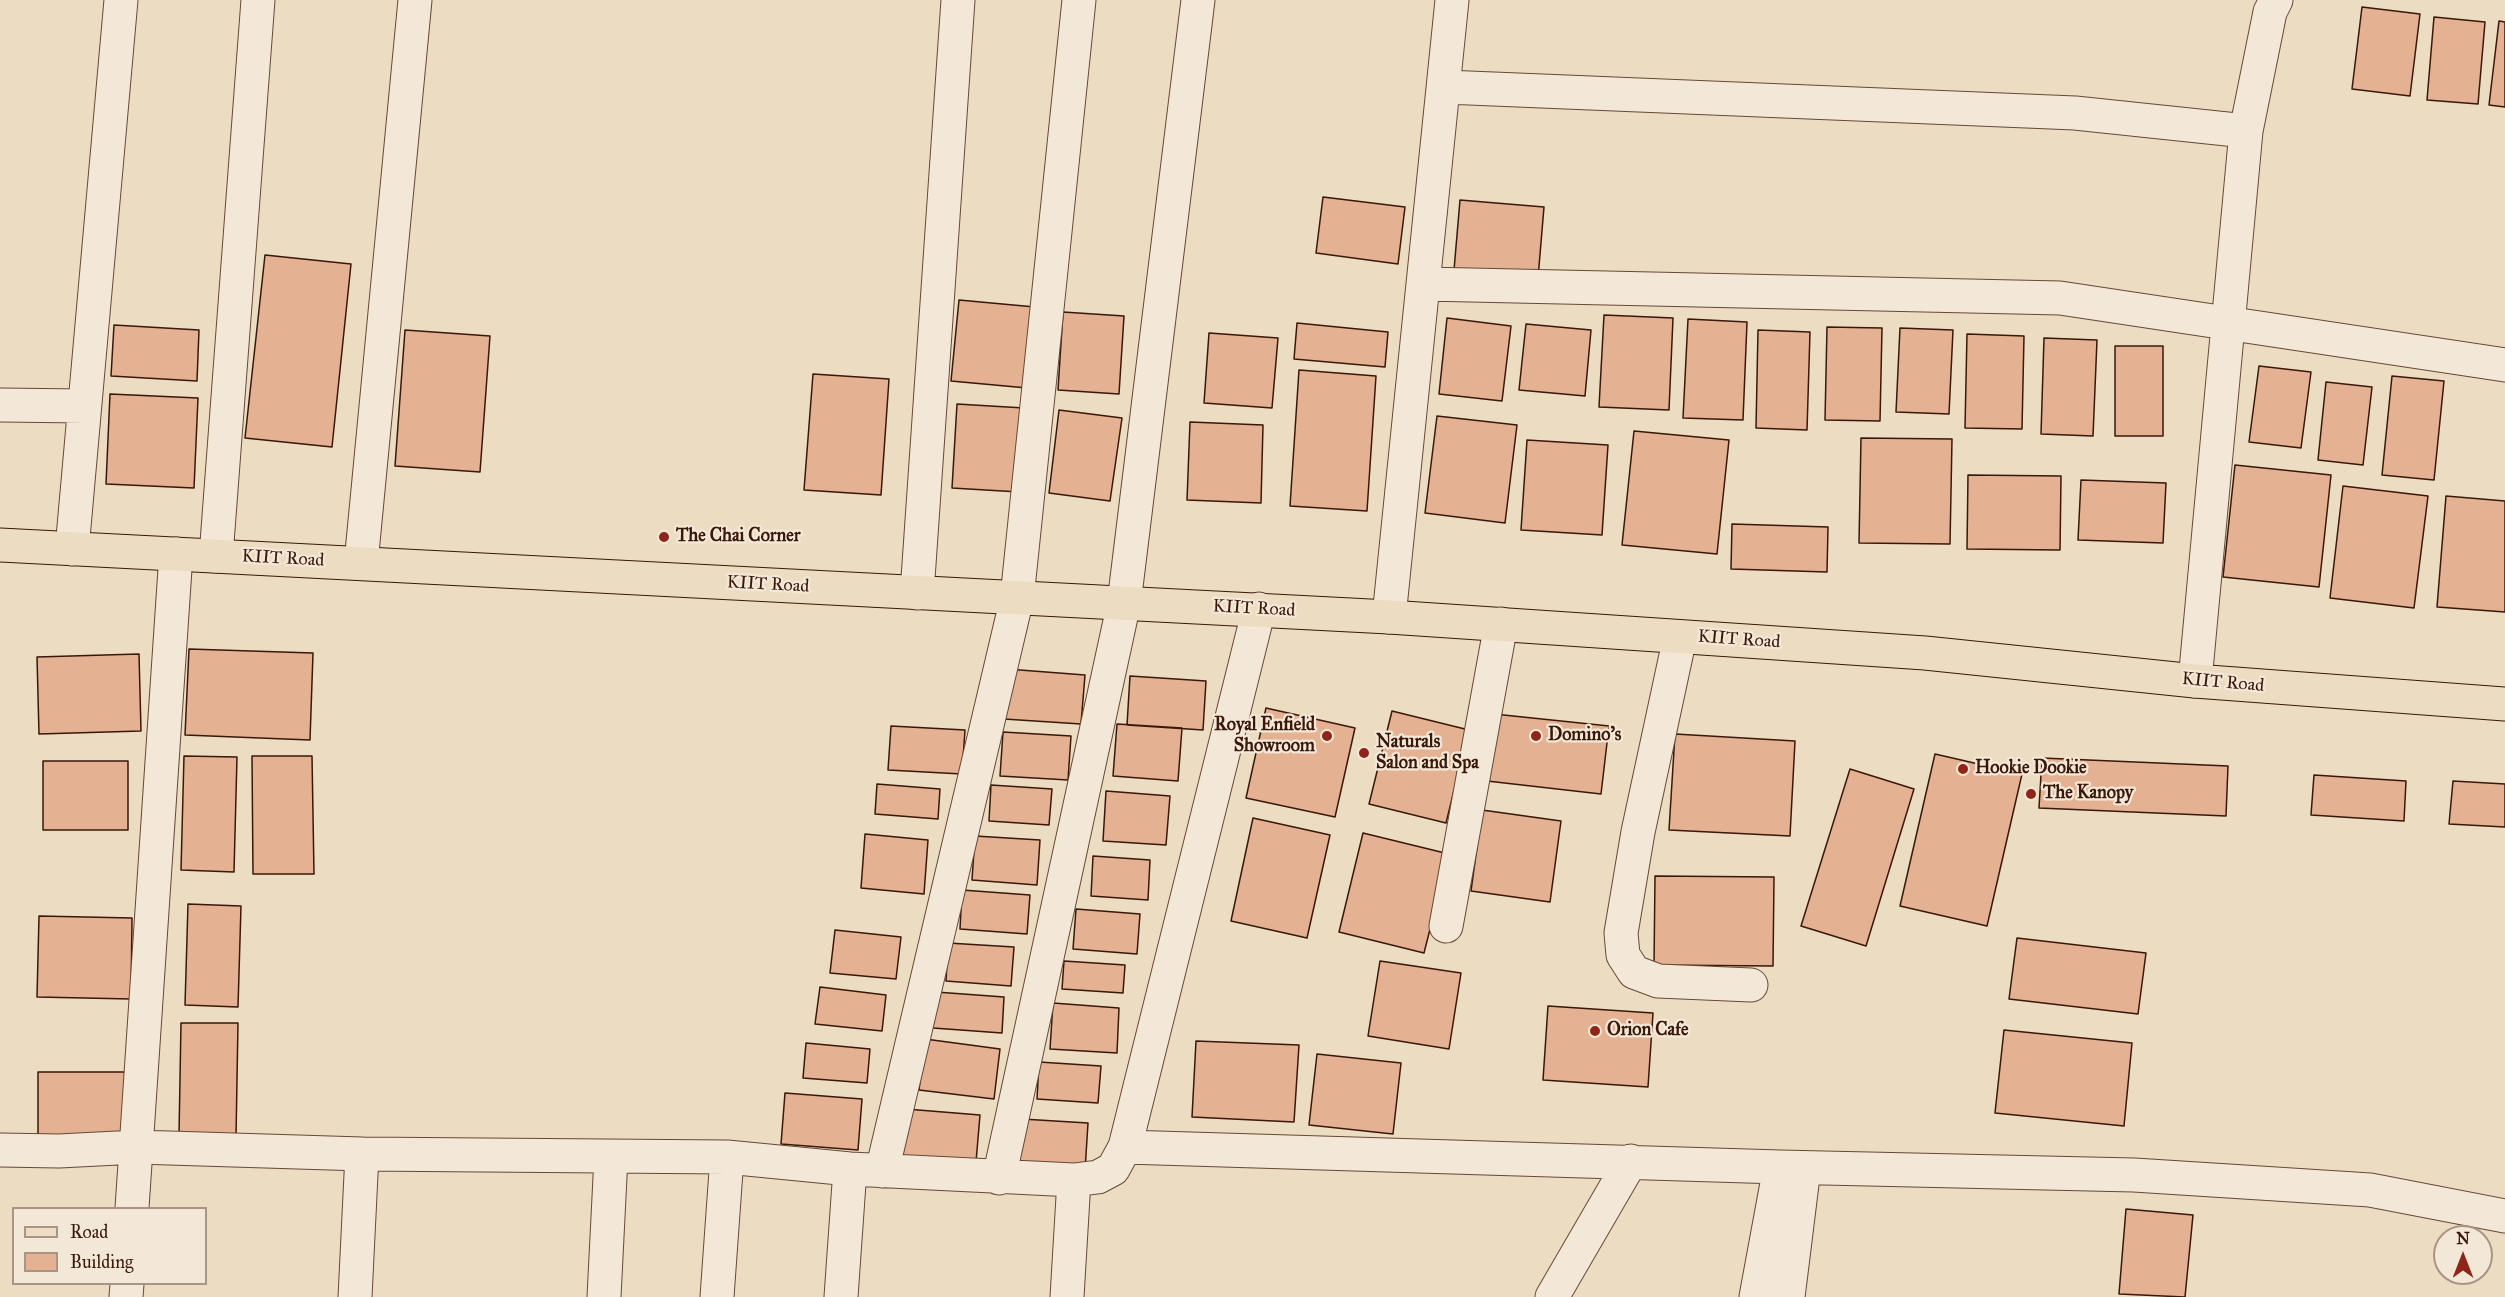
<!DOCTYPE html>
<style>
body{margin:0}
#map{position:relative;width:2505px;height:1297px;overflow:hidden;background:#ecdcc1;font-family:"IM FELL Great Primer",serif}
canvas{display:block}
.legend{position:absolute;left:12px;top:1207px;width:195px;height:78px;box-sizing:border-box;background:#f3e8d7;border:2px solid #a99485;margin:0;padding:8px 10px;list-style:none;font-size:18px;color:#391709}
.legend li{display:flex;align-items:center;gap:12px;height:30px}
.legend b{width:30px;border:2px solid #a99485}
.north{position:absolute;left:2433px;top:1225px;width:60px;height:60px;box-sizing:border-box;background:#f3e8d7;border:2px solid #a99485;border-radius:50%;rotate:0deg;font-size:16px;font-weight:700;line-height:24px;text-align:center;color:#391709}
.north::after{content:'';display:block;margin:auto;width:21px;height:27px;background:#8f2418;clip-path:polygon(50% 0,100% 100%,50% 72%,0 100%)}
</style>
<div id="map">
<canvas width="2505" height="1297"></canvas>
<ul class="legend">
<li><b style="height:8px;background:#ecdcc1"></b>Road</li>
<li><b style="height:16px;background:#e4b193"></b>Building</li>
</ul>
<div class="north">N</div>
</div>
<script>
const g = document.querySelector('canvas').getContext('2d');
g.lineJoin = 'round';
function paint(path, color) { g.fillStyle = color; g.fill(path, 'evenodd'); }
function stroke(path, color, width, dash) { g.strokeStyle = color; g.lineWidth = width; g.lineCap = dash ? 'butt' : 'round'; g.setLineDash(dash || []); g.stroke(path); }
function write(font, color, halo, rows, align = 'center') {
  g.font = font + ' "IM FELL Great Primer",serif'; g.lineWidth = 4.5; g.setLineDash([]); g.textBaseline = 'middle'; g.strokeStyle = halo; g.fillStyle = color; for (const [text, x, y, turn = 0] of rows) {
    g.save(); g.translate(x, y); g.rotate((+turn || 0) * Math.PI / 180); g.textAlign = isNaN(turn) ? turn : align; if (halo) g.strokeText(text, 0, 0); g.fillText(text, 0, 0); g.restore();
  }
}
const building = new Path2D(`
 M2362 7 2420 14 2410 96 2352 89Z
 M2434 17 2485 22 2478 104 2427 100Z
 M2499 21 2505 22V107L2489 105Z
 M1323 197 1405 207 1398 264 1316 253Z
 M1460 200 1544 207 1538 278 1454 270Z
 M265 255 351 264 332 447 245 438Z
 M959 300 1035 307 1027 388 951 381Z
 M1063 312 1124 316 1119 394 1058 390Z
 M1604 315 1673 318 1669 410 1599 407Z
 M1447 318 1511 326 1502 401 1439 394Z
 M1688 319 1747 322 1743 420 1683 418Z
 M1297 323 1388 332 1385 367 1294 359Z
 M1526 324 1591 330 1585 396 1519 390Z
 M114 325 199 330 197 381 111 376Z
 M1827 327 1882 328 1880 421 1825 420Z
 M1900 328 1953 330 1949 414 1896 412Z
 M405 330 490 336 480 472 395 466Z
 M1758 330 1810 332 1807 430 1756 428Z
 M1209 333 1278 338 1272 408 1204 403Z
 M1967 334 2024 336 2022 429 1965 428Z
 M2044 338 2097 340 2093 436 2041 434Z
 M2115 346H2163V436H2115Z
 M2259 366 2311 372 2301 448 2249 442Z
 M1299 370 1376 376 1367 511 1290 506Z
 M813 374 889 379 881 495 804 490Z
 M2392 376 2444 381 2434 480 2382 475Z
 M2326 382 2372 387 2363 465 2318 460Z
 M110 394 198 398 194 488 106 484Z
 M957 404 1024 408 1019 492 952 488Z
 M1059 410 1122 418 1110 501 1049 493Z
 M1437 416 1517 425 1505 523 1425 513Z
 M1190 422 1263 425 1261 503 1187 500Z
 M1634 431 1729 440 1717 554 1622 545Z
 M1861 438 1952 439 1950 544 1859 543Z
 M1527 440 1608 445 1602 535 1521 530Z
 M2235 465 2331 475 2319 587 2223 577Z
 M1968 475 2061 476 2060 550 1967 549Z
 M2081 480 2166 483 2163 543 2078 540Z
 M2343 486 2428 496 2414 608 2330 598Z
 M2446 496 2505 501V612L2437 607Z
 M1732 524 1828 527 1827 572 1731 569Z
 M189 649 313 653 310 740 185 735Z
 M139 654 141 731 39 734 37 657Z
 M1007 669 1085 675 1081 724 1004 719Z
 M1130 676 1206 681 1203 730 1127 725Z
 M1266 708 1355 728 1335 817 1246 798Z
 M1392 711 1469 730 1446 823 1369 804Z
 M1494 714 1609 726 1601 794 1487 781Z
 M1117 724 1182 728 1178 781 1113 776Z
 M891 726 965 730 962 774 888 770Z
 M1003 732 1071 736 1068 780 1000 776Z
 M1675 734 1795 741 1790 836 1669 830Z
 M1935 754 2022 774 1987 926 1900 906Z
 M184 756 237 757 234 872 181 870Z
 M252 756H312L314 874H253Z
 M2042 758 2228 766 2226 816 2039 808Z
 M43 761H128V830H43Z
 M1850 769 1914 789 1866 946 1801 926Z
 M2314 775 2406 781 2404 821 2311 815Z
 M2453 781 2505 784V827L2449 824Z
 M877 784 940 789 938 819 875 814Z
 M991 785 1052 789 1049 825 989 821Z
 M1106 791 1170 796 1166 845 1103 841Z
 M1482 810 1561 821 1550 902 1471 891Z
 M1253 818 1330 835 1307 938 1231 921Z
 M1363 833 1449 854 1424 953 1339 932Z
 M865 834 928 840 924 894 861 888Z
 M975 836 1040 840 1037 885 972 880Z
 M1093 856 1150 860 1148 900 1091 896Z
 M1655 876 1774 877 1773 966 1654 965Z
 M962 890 1030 895 1027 934 960 929Z
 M188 904 241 906 238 1007 185 1005Z
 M1076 909 1140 914 1137 954 1073 949Z
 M39 916 132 918 131 999 37 997Z
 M835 930 901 937 896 979 830 973Z
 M2017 938 2146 953 2138 1014 2009 999Z
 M948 943 1014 947 1011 986 946 981Z
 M1064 961 1125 965 1123 993 1062 989Z
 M1380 961 1461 973 1449 1049 1368 1036Z
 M820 987 886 995 882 1031 815 1024Z
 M936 992 1004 997 1002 1033 933 1028Z
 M1053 1003 1119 1008 1117 1053 1050 1049Z
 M1548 1006 1653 1013 1648 1087 1543 1080Z
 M181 1023H238L236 1137 179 1135Z
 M2004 1030 2132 1043 2124 1126 1995 1113Z
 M925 1039 1000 1049 994 1099 919 1090Z
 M1196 1041 1299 1045 1294 1122 1192 1117Z
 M806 1043 870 1049 867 1083 803 1078Z
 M1317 1054 1401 1063 1393 1134 1309 1125Z
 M1039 1062 1101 1066 1098 1103 1037 1099Z
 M38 1072H128V1138H38Z
 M785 1093 862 1099 858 1150 781 1144Z
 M906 1109 980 1115 976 1162 903 1157Z
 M1022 1119 1088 1123 1085 1171 1019 1167Z
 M2126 1209 2193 1215 2185 1297 2119 1294Z`);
const minor = new Path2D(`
 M1445 87 2075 113 2246 131
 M1425 284 2060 298 2505 365
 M0 405 84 406
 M72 549 121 0
 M216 556 258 0
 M361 563 415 0
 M917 593 958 0
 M1389 617 1452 0
 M1680 637 1638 832 1621 933 1623 955 1634 972 1658 981 1751 985
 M2195 681 2246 131 2270 12 2276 0
 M1446 926 1501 624
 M1125 1147 1780 1167 2134 1175 2370 1190 2505 1216
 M0 1150 59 1151 137 1147 362 1154 727 1157 850 1169 1074 1180 1098 1177 1113 1169 1125 1147 1259 609
 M882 1171 1017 598 1079 0
 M999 1178 1124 603 1198 0
 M132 1208 176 554
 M126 1297 127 1284
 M355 1297 362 1154
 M604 1297 611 1157
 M717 1297 727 1157
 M841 1297 850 1169
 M1067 1297 1074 1180
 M1552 1297 1631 1161
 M1756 1297 1780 1167
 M1788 1297 1804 1168`);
const major = new Path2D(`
 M0 545 1389 617 1925 653 2195 681 2505 704`);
const markers = [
 [664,537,6,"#8f2418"],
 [1327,736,6,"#8f2418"],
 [1536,736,6,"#8f2418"],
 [1364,753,6,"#8f2418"],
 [1963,769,6,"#8f2418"],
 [2031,794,6,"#8f2418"],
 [1595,1031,6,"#8f2418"]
];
const poiNames = [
 ["The Chai Corner",676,537],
 ["Royal Enfield",1315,726,"right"],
 ["Showroom",1315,747,"right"],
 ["Domino's",1548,736],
 ["Naturals",1376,743],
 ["Salon and Spa",1376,764],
 ["Hookie Dookie",1975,769],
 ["The Kanopy",2043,794],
 ["Orion Cafe",1607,1031]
];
const streetNames = [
 ["KIIT Road",283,559,3],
 ["KIIT Road",768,585,3],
 ["KIIT Road",1254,609,3],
 ["KIIT Road",1739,640,4],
 ["KIIT Road",2223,683,5]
];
paint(building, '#e4b193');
stroke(building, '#391709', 1.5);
stroke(minor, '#664837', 35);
stroke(major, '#391709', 35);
stroke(minor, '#f3e8d7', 33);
stroke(major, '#ecdcc1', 33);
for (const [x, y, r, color] of markers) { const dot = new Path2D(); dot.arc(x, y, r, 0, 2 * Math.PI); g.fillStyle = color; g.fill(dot); stroke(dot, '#f3e8d7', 2); }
write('bold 18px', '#391709', '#f3e8d7', poiNames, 'left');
write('18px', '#391709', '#f3e8d7', streetNames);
</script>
